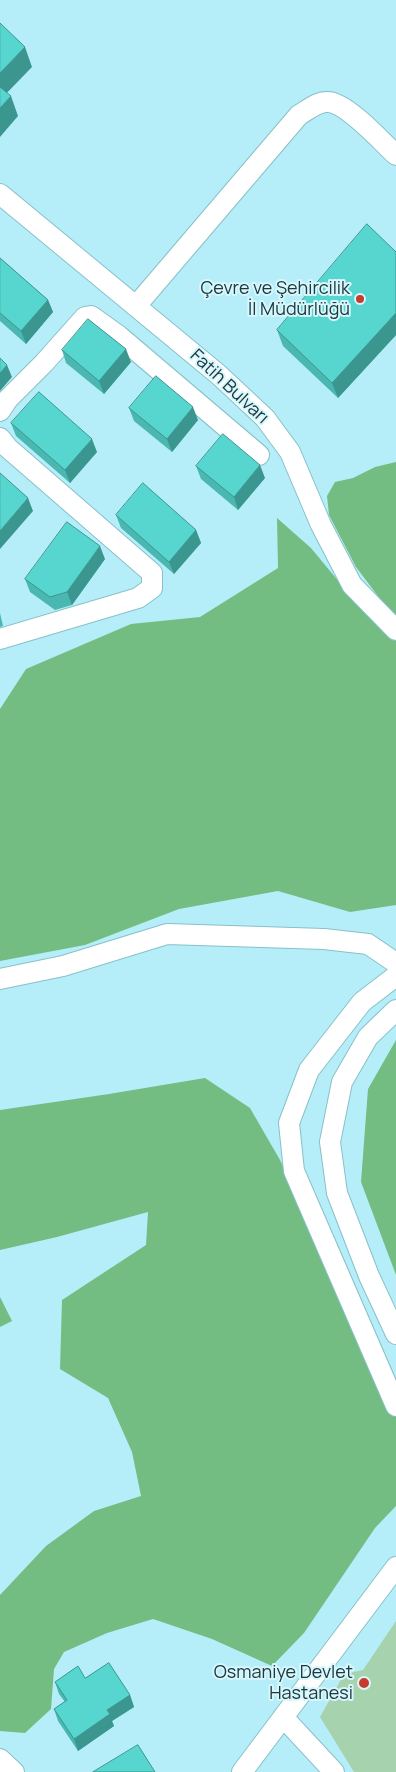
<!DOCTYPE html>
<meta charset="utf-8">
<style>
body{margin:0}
canvas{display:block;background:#b5eef8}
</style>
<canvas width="396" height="1772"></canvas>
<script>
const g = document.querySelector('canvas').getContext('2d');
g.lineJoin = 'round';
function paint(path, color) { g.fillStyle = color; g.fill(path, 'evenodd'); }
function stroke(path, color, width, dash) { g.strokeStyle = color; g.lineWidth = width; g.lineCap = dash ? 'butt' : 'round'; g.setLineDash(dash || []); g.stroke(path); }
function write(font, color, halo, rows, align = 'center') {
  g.font = font + ' Manrope,sans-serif'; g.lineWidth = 4; g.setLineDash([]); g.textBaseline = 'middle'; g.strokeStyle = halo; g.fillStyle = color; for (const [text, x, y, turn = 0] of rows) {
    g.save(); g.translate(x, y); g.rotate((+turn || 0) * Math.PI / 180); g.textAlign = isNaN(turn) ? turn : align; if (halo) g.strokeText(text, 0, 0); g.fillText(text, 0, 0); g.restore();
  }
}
const green = new Path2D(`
 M396 1621V1772H354L320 1717 344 1674 363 1670Z`);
const forest = new Path2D(`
 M396 462V615L384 604 356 567 329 515 327 496 335 482 353 478 375 467Z
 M277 518 311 548 354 600 396 641V905L350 912 278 891 179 909 85 945 0 961V709L26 669 131 624 200 617 278 568Z
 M396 1040V1275L361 1182 368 1089Z
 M205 1078 250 1108 280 1160 326 1262 396 1400V1506L375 1528 304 1633 272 1666 212 1639 153 1619 107 1633 64 1652 54 1669 51 1709 25 1733 0 1731V1595L46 1546 94 1511 141 1496 132 1452 108 1398 60 1369 62 1300 146 1245 148 1212 57 1237 0 1250V1110L109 1094Z
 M0 1297 12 1321 0 1327Z`);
const minor = new Path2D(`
 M0 194 219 375 265 418 290 452 321 525 352 585 396 630
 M136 306 299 115C308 110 318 101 328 102 346 102 382 142 396 155
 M0 411 8 399 44 363 85 317 91 316 119 336 259 455
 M0 438 8 448 152 573V588L138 598 0 639
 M396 976 362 1002 309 1070 289 1123 294 1171 396 1406
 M0 979 63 966 167 934 324 939 368 944 396 963
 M396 1010 368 1037 342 1082 330 1142 337 1193 369 1276 396 1334
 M283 1717 334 1772
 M0 1759 14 1772
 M242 1772 396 1567`);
const wall = new Path2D(`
 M396 252V335L338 398 283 346 277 330Z
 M0 258 48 300 53 312 26 344 0 321Z
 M62 350 131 362 104 394 66 363Z
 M129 408 198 420 172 452 134 421Z
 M11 423 97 452 70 483 16 436Z
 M196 466 265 478 238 510 201 479Z
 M116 515 196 530 201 543 174 574 121 528Z
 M105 559 72 605 55 610 30 592 25 579Z
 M0 613 3 626 0 627Z
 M85 1678 130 1695 134 1707 112 1721 114 1726 78 1751 58 1721 54 1709 65 1702 59 1694 55 1682Z`);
const shadedWall = new Path2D(`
 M25 47 32 67 0 100V73Z
 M11 96 18 116 0 137V108Z
 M48 300 53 312 26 344 21 331Z
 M396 313V335L338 398 332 383Z
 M126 349 131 362 104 394 99 381Z
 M7 365 12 377 0 391V373Z
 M193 407 198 420 172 452 167 439Z
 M92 439 97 452 70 483 65 470Z
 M260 465 265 478 238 510 234 497Z
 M28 498 33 511 0 549V531Z
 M196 530 201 543 174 574 169 562Z
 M100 546 105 559 72 605 67 592Z
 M130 1695 134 1707 112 1721 114 1726 78 1751 74 1739 107 1710Z`);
const building = new Path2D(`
 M0 23 25 47 0 73Z
 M0 87 11 96 0 108Z
 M367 224 396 252V313L332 383 277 330Z
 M0 258 48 300 21 331 0 313Z
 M88 319 126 349 99 381 62 350Z
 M0 358 7 365 0 373Z
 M156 376 193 407 167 439 129 408Z
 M39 392 92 439 65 470 11 423Z
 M223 434 260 465 234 497 196 466Z
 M0 473 28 498 0 531Z
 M143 483 196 530 169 562 116 515Z
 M67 522 100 546 67 592 50 597 25 579Z
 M109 1663 130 1695 107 1710 110 1714 74 1739 54 1709 67 1700 55 1682 78 1666 85 1678Z
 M138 1745 155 1772H93Z`);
const markers = [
 [360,299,5,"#c73a2c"],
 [364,1683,6,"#c73a2c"]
];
const poiNames = [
 ["Çevre ve Şehircilik",350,289],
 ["İl Müdürlüğü",350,310],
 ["Osmaniye Devlet",353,1673],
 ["Hastanesi",353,1694]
];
const streetNames = [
 ["Fatih Bulvarı",229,387,43]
];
paint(green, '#a6d2ad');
paint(forest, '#73bd82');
stroke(minor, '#88c0c9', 22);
stroke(minor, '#fff', 20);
paint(wall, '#4ab8b1');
paint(shadedWall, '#3c9690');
paint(building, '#56d6ce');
stroke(building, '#3c9690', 1);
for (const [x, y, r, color] of markers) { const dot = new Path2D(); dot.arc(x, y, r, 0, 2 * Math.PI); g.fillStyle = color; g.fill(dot); stroke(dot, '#d5f7fd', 2); }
write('18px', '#21383c', '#d5f7fd', poiNames, 'right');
write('18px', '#21383c', '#d5f7fd', streetNames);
</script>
